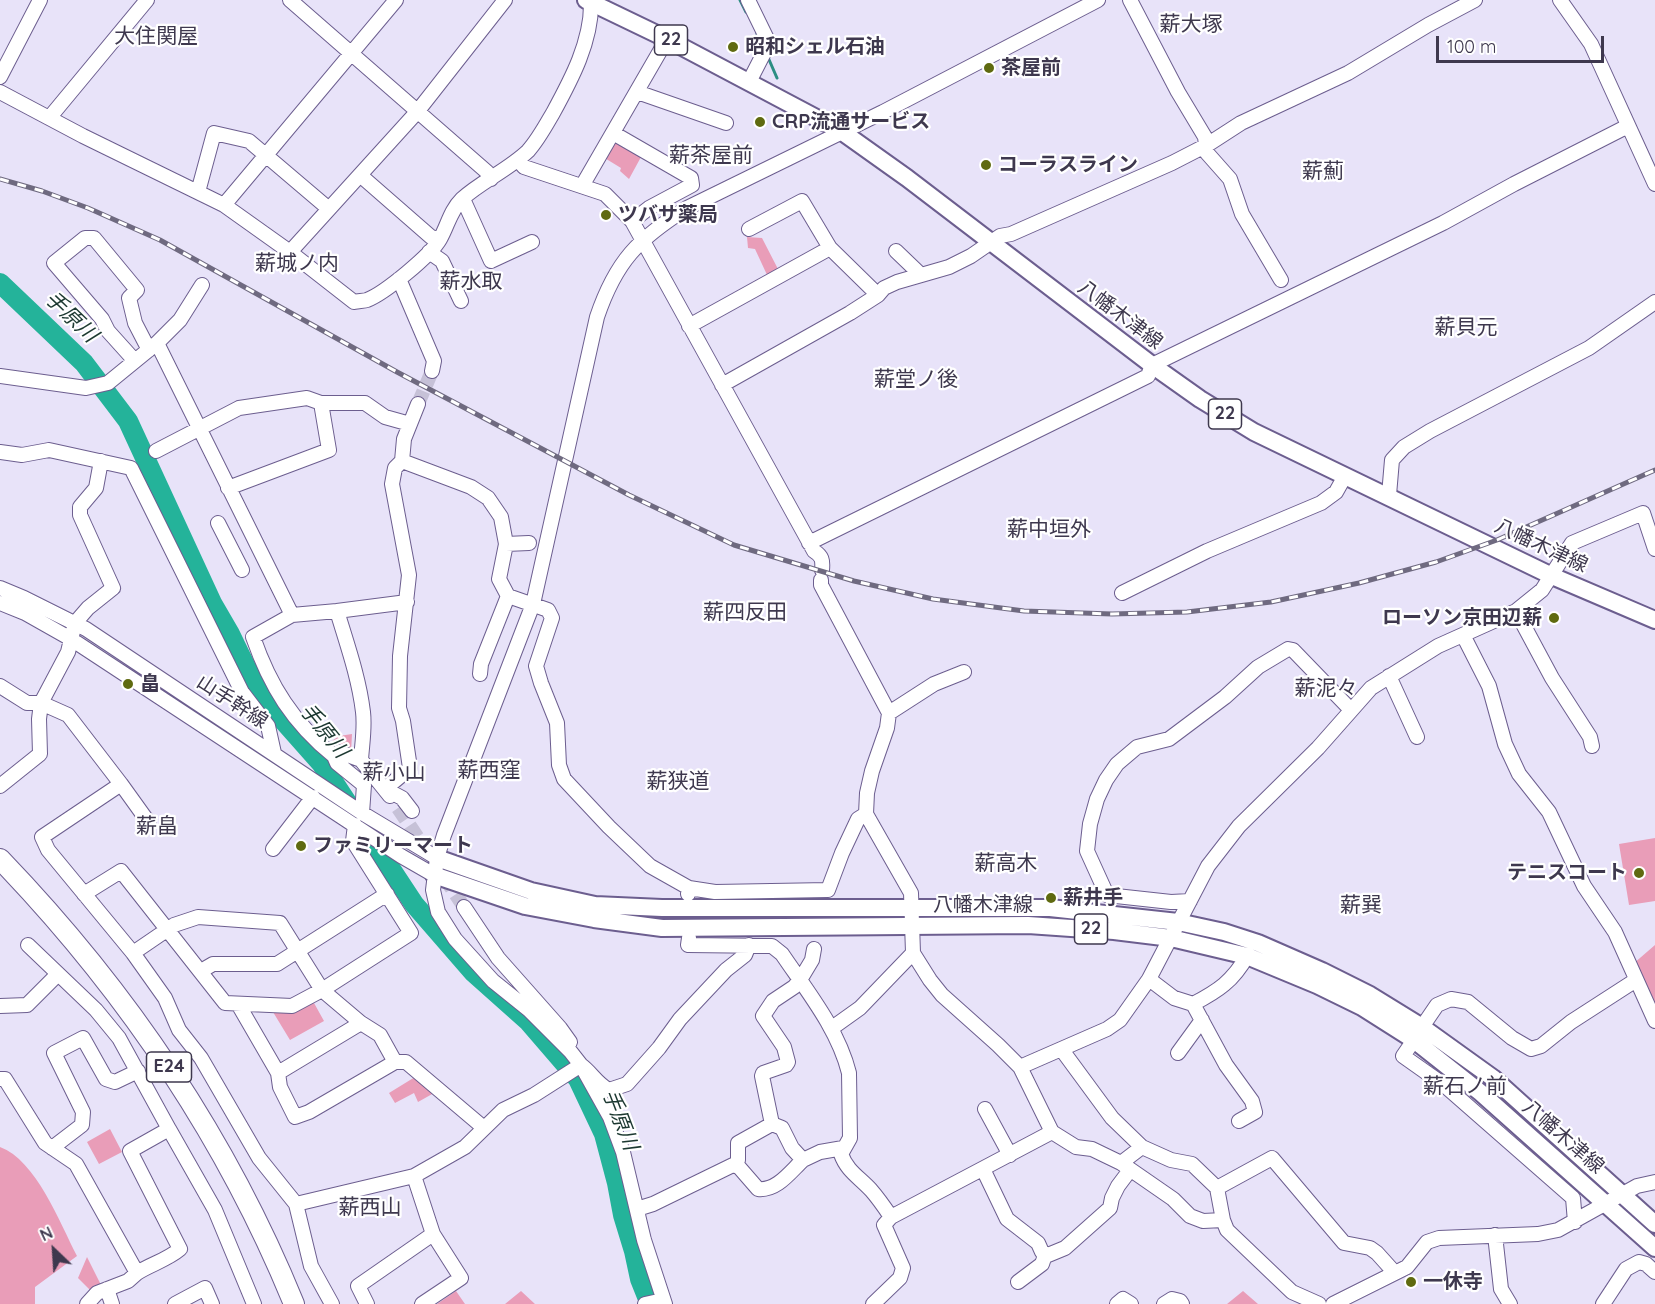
<!DOCTYPE html>
<meta charset="utf-8">
<style>
body{margin:0}
#map{position:relative;width:1655px;height:1304px;overflow:hidden;background:#e8e3f9;font-family:Quicksand,sans-serif}
canvas{display:block}
.north{position:absolute;left:24px;top:1220px;width:60px;height:60px;-webkit-text-stroke:4px #fff;paint-order:stroke;rotate:335deg;font-size:16px;font-weight:700;line-height:24px;text-align:center;color:#3e384e}
.north::after{content:'';display:block;margin:auto;width:21px;height:27px;background:#3e384e;clip-path:polygon(50% 0,100% 100%,50% 72%,0 100%)}
.scale{position:absolute;left:1436px;top:36px;width:168px;height:27px;box-sizing:border-box;border:3px solid #3e384e;border-top:0;padding-left:8px;font-size:18px;line-height:21px;white-space:nowrap;color:#3e384e;-webkit-text-stroke:4px #fff;paint-order:stroke}
</style>
<div id="map">
<canvas width="1655" height="1304"></canvas>
<div class="north">N</div>
<div class="scale">100 m</div>
</div>
<script>
const g = document.querySelector('canvas').getContext('2d');
g.lineJoin = 'round';
function paint(path, color) { g.fillStyle = color; g.fill(path, 'evenodd'); }
function stroke(path, color, width, dash) { g.strokeStyle = color; g.lineWidth = width; g.lineCap = dash ? 'butt' : 'round'; g.setLineDash(dash || []); g.stroke(path); }
function write(font, color, halo, rows, align = 'center') {
  g.font = font + ' Quicksand,"Noto Sans JP",sans-serif'; g.lineWidth = 4.5; g.setLineDash([]); g.textBaseline = 'middle'; g.strokeStyle = halo; g.fillStyle = color; for (const [text, x, y, turn = 0] of rows) {
    g.save(); g.translate(x, y); g.rotate((+turn || 0) * Math.PI / 180); g.textAlign = isNaN(turn) ? turn : align; if (halo) g.strokeText(text, 0, 0); g.fillText(text, 0, 0); g.restore();
  }
}
const green = new Path2D(`
 M619 143 641 157 629 179 620 171 621 168 603 157 611 145Z
 M747 237 762 238 779 271 768 277 755 249 748 248Z
 M352 734 351 753 324 747 339 736Z
 M1655 838V901L1629 905 1619 844Z
 M1655 945V1009L1633 964Z
 M314 1003 324 1021 290 1040 273 1012H295Z
 M415 1077 434 1093 418 1102 414 1093 395 1103 389 1093Z
 M110 1129 122 1152 99 1164 87 1142Z
 M0 1147C36 1160 60 1223 77 1256L35 1287V1304H0Z
 M87 1257 103 1289 94 1294 78 1278Z
 M456 1291 465 1304H437Z
 M521 1291 535 1304H505Z
 M1243 1291 1258 1304H1227Z`);
const stream = new Path2D(`
 M740 0 746 12
 M757 34 763 47
 M767 55 777 78`);
const river = new Path2D(`
 M0 283 84 363 128 421 212 603 230 634 247 669 261 693 282 719 321 763 414 904 473 972 528 1021 578 1079 604 1134 617 1183 623 1215 634 1251 640 1279 650 1304`);
const minorTunnel = new Path2D(`
 M418 404 432 371
 M398 808 428 853
 M444 877 464 907`);
const minor = new Path2D(`
 M290 0 487 172 491 179
 M748 0 769 43 749 82
 M1130 0 1178 92 1205 137 1207 153 1230 179 1242 214 1281 280
 M1560 0 1591 44 1655 184
 M0 77 40 0
 M0 92 83 136 224 205 290 252 354 302C358 301 364 301 367 300 385 293 431 255 440 239 448 225 450 211 462 199 482 181 508 170 528 151 538 140 546 125 553 113 571 80 592 41 591 2
 M637 92 726 123
 M50 117 147 0
 M613 133 691 178 692 185 649 208 632 221
 M518 160 524 167 605 194 632 221 814 551C822 556 823 560 822 570
 M360 175 431 237 440 239
 M582 186 667 39
 M198 192 214 133 249 141 329 209
 M463 199 491 261 532 242
 M224 205 396 0
 M749 229 802 201 830 248 878 295
 M896 251 921 275
 M290 252 417 112 505 0
 M429 252 442 261 461 301
 M399 279 434 361 432 371
 M689 326 830 248
 M157 343 292 615 337 611C347 644 359 678 363 712 365 728 362 744 361 760L339 752 334 756 337 763 364 785 362 813
 M135 361 108 331 102 319 54 263 85 238H94L137 290 129 298 135 323 149 350
 M0 376 86 388 108 383 157 343 180 320 202 285
 M722 385 850 313 878 295 884 288 897 282 949 267 971 256 1000 236 1011 234 1172 163 1207 145 1241 123 1348 73 1428 25 1475 0
 M418 404 404 439 402 461 471 487 488 498 501 517 506 544 499 579 508 596 548 610 552 618 536 666 541 683 557 723 559 765 564 779 609 827 650 866 689 888 688 894
 M156 451 239 408 307 398 321 403H365L385 417 410 424
 M0 452 22 455 49 450 131 468 242 692 268 726 274 753
 M402 461 395 468 392 484 409 575 400 656 399 708 403 721 410 768 385 789 402 798 412 811
 M228 488 329 450 321 403
 M1389 495 1392 460 1404 447 1430 431 1589 348 1655 302
 M218 523 242 570
 M809 543 1148 376 1152 365 1443 223 1514 184 1628 126
 M506 544 529 543
 M821 580V585L889 713 887 728 872 771 867 793 866 814 911 893 913 953 930 980 942 995 998 1045 1020 1067 1052 1132 1076 1147 1092 1149 1121 1163 1173 1199 1190 1216 1203 1221 1223 1220
 M0 588 24 598 86 629 362 813 437 858
 M1122 593 1207 551 1321 503 1336 492 1345 476
 M0 603 25 613 71 639 401 856 434 875
 M337 611 407 602
 M1516 611 1552 678 1590 737 1592 746
 M292 615 253 637C270 686 293 723 334 756
 M1463 635 1489 686 1505 744 1519 774 1549 812 1584 886 1615 932 1655 1021
 M480 674 481 664 508 596
 M1389 676 1417 737
 M0 686 27 703H41L68 715 121 784 42 837 48 850 133 953 165 998 179 1030 201 1058 259 1158 296 1204 311 1266 332 1304
 M889 713 934 684 964 672
 M361 760 390 796
 M121 784 149 823
 M0 786 40 754 39 719 41 703 68 652 75 623 88 608 113 588 80 515V507L96 488 101 461
 M273 849 313 797
 M689 888 715 892 828 890 842 853 858 819 866 814
 M84 894 121 871 225 1003 292 1006 322 990 361 1023 380 1035 395 1062
 M1190 901 1171 902 1107 895 1087 851 1090 824 1097 799 1106 780 1117 764 1137 747 1169 739 1225 697 1258 667 1288 649 1293 650 1351 710
 M464 907 498 958 560 1028 570 1042
 M689 938 688 945 772 946 782 954C807 991 838 1029 849 1073L850 1138 841 1154C847 1171 859 1177 871 1190 878 1198 885 1208 891 1217
 M28 945 96 1010 119 1038 169 1129
 M133 953 174 925 198 917 280 923 322 990 411 933 353 841 355 825
 M201 971 213 964H277L387 894
 M1149 979 1174 998 1193 1004C1218 991 1233 981 1247 956
 M238 1004 278 1073 280 1087 295 1117 309 1112 395 1062H406L484 1128
 M1193 1004 1226 1065 1252 1101 1255 1112 1239 1121
 M0 1006 27 1005 58 974
 M1422 1027 1437 1005 1451 999 1468 1002 1512 1038 1531 1049 1541 1046 1571 1022 1636 980
 M832 1028 860 1008 913 953
 M1414 1040 1403 1056 1444 1085 1573 1198 1575 1222
 M1062 1050 1112 1118 1142 1147
 M1178 1053 1202 1020
 M1020 1067 1107 1029 1120 1020 1149 979 1208 866 1239 826 1318 748 1371 688 1438 646 1516 611 1542 590 1572 543 1643 513 1655 549
 M278 1073 361 1023
 M0 1079H5L45 1143 76 1164 137 1273C151 1264 167 1260 180 1249L130 1151 169 1129 215 1210 254 1304
 M985 1109 1010 1155
 M52 1148 82 1125 83 1112 54 1053 83 1038 106 1079 115 1082 138 1071
 M803 1160 820 1152 843 1148
 M1121 1163 1142 1147 1171 1160 1192 1164 1217 1188 1272 1158 1344 1243 1370 1248 1377 1253 1395 1273
 M735 1166 738 1160V1143L772 1124
 M983 1169 1007 1219 1038 1243 1042 1252 1048 1255 1065 1248 1110 1208 1112 1198 1118 1186 1130 1170
 M414 1176 433 1234 461 1278 422 1304
 M1217 1188 1223 1220 1227 1230 1292 1292 1319 1304
 M296 1204 414 1176 465 1147 503 1110 534 1095 581 1065C591 1072 597 1084 609 1090L627 1084 659 1048 680 1019 726 970 745 955 749 945
 M637 1209 653 1204 733 1165 738 1166 758 1189C777 1191 790 1172 803 1160L792 1148 782 1128 772 1124 762 1076 763 1073 786 1065 788 1062 784 1047 763 1016 773 1001 794 987 800 980 812 960 814 949
 M1495 1235 1501 1289 1510 1304
 M1018 1282 1042 1264 1045 1255
 M107 1289 112 1304
 M87 1304 97 1293 128 1281 137 1273
 M175 1304 205 1288 212 1304
 M367 1304 358 1286 433 1234
 M645 1304 663 1300
 M665 1304 644 1240 623 1152 610 1117 581 1065 570 1051 529 1010 493 981 455 939 438 912 433 890 437 858 444 835 533 604 597 317C616 261 638 239 687 208L883 112 1098 0
 M873 1304 900 1278 903 1268 884 1225 891 1217 1052 1132
 M1117 1304 1123 1299 1131 1304
 M1164 1304 1172 1299 1180 1301 1182 1304
 M1333 1304 1407 1267 1427 1242 1439 1238 1538 1234 1558 1230 1637 1186 1655 1182
 M1603 1304 1626 1269 1639 1262 1646 1264 1655 1272`);
const major = new Path2D(`
 M586 0 667 39 841 131 907 178 1152 365 1200 399 1254 432 1552 576 1655 620
 M437 858 531 891 595 905 662 908H1050L1178 922 1224 932 1258 943 1322 971 1370 995 1422 1027 1493 1078 1655 1224
 M434 875 525 906 594 919 662 928 1028 925 1114 931 1171 938 1247 956 1317 985 1362 1007 1414 1040 1481 1093 1655 1248`);
const highway = new Path2D(`
 M0 859C126 990 225 1135 294 1304`);
const rail = new Path2D(`
 M0 179 42 191 88 208 160 240 397 372 629 495 734 545 854 581 933 599 1024 611 1112 614 1187 612 1271 602 1359 583 1436 562 1497 540 1655 470`);
const markers = [
 [733,47,6,"#5f6a10"],
 [989,68,6,"#5f6a10"],
 [760,122,6,"#5f6a10"],
 [986,165,6,"#5f6a10"],
 [606,215,6,"#5f6a10"],
 [1554,618,6,"#5f6a10"],
 [128,684,6,"#5f6a10"],
 [301,846,6,"#5f6a10"],
 [1639,873,6,"#5f6a10"],
 [1051,898,6,"#5f6a10"],
 [1411,1282,6,"#5f6a10"]
];
const shields = [
 [671,40,33],
 [1225,414,33],
 [1091,929,33],
 [169,1067,45]
];
const shieldNames = [
 ["22",671,40],
 ["22",1225,414],
 ["22",1091,929],
 ["E24",169,1067]
];
const poiNames = [
 ["昭和シェル石油",745,47],
 ["茶屋前",1001,68],
 ["CRP流通サービス",772,122],
 ["コーラスライン",998,165],
 ["ツバサ薬局",618,215],
 ["ローソン京田辺薪",1542,618,"right"],
 ["畠",140,684],
 ["ファミリーマート",313,846],
 ["テニスコート",1627,873,"right"],
 ["薪井手",1063,898],
 ["一休寺",1423,1282]
];
const streetNames = [
 ["八幡木津線",1120,315,37],
 ["八幡木津線",1541,546,25],
 ["山手幹線",232,702,33],
 ["八幡木津線",983,905],
 ["八幡木津線",1563,1137,41]
];
const neighbourhoodNames = [
 ["薪大塚",1191,25],
 ["大住関屋",156,37],
 ["薪茶屋前",711,156],
 ["薪薊",1323,172],
 ["薪城ノ内",297,264],
 ["薪水取",471,282],
 ["薪貝元",1466,328],
 ["薪堂ノ後",916,380],
 ["薪中垣外",1049,530],
 ["薪四反田",745,613],
 ["薪泥々",1326,689],
 ["薪西窪",489,771],
 ["薪小山",394,773],
 ["薪狭道",678,782],
 ["薪畠",157,827],
 ["薪高木",1006,864],
 ["薪巽",1361,906],
 ["薪石ノ前",1465,1087],
 ["薪西山",370,1208]
];
const waterNames = [
 ["手原川",71,317,44],
 ["手原川",324,731,51],
 ["手原川",620,1120,69]
];
paint(green, '#e99db8');
stroke(stream, '#2c8e83', 3);
stroke(river, '#24b39a', 20);
stroke(minorTunnel, '#c6c1d7', 14, [14, 7]);
stroke(minor, '#6c5e8f', 16);
stroke(major, '#6c5e8f', 20);
stroke(highway, '#6c5e8f', 22);
stroke(minor, '#fff', 14);
stroke(major, '#fff', 16);
stroke(highway, '#fff', 20);
stroke(rail, '#6f6a80', 5);
stroke(rail, '#fff', 3, [9]);
for (const [x, y, r, color] of markers) { const dot = new Path2D(); dot.arc(x, y, r, 0, 2 * Math.PI); g.fillStyle = color; g.fill(dot); stroke(dot, '#fff', 2); }
for (const [x, y, w] of shields) { const box = new Path2D(); box.roundRect(x - w / 2, y - 15, w, 30, 4.5); g.fillStyle = '#fff'; g.fill(box); stroke(box, '#3e384e', 1.5); }
write('bold 18px', '#3e384e', null, shieldNames);
write('bold 20px', '#3e384e', '#fff', poiNames, 'left');
write('20px', '#3e384e', '#fff', streetNames);
write('21px', '#3e384e', '#fff', neighbourhoodNames);
write('italic 21px', '#1c3831', '#fff', waterNames);
</script>
